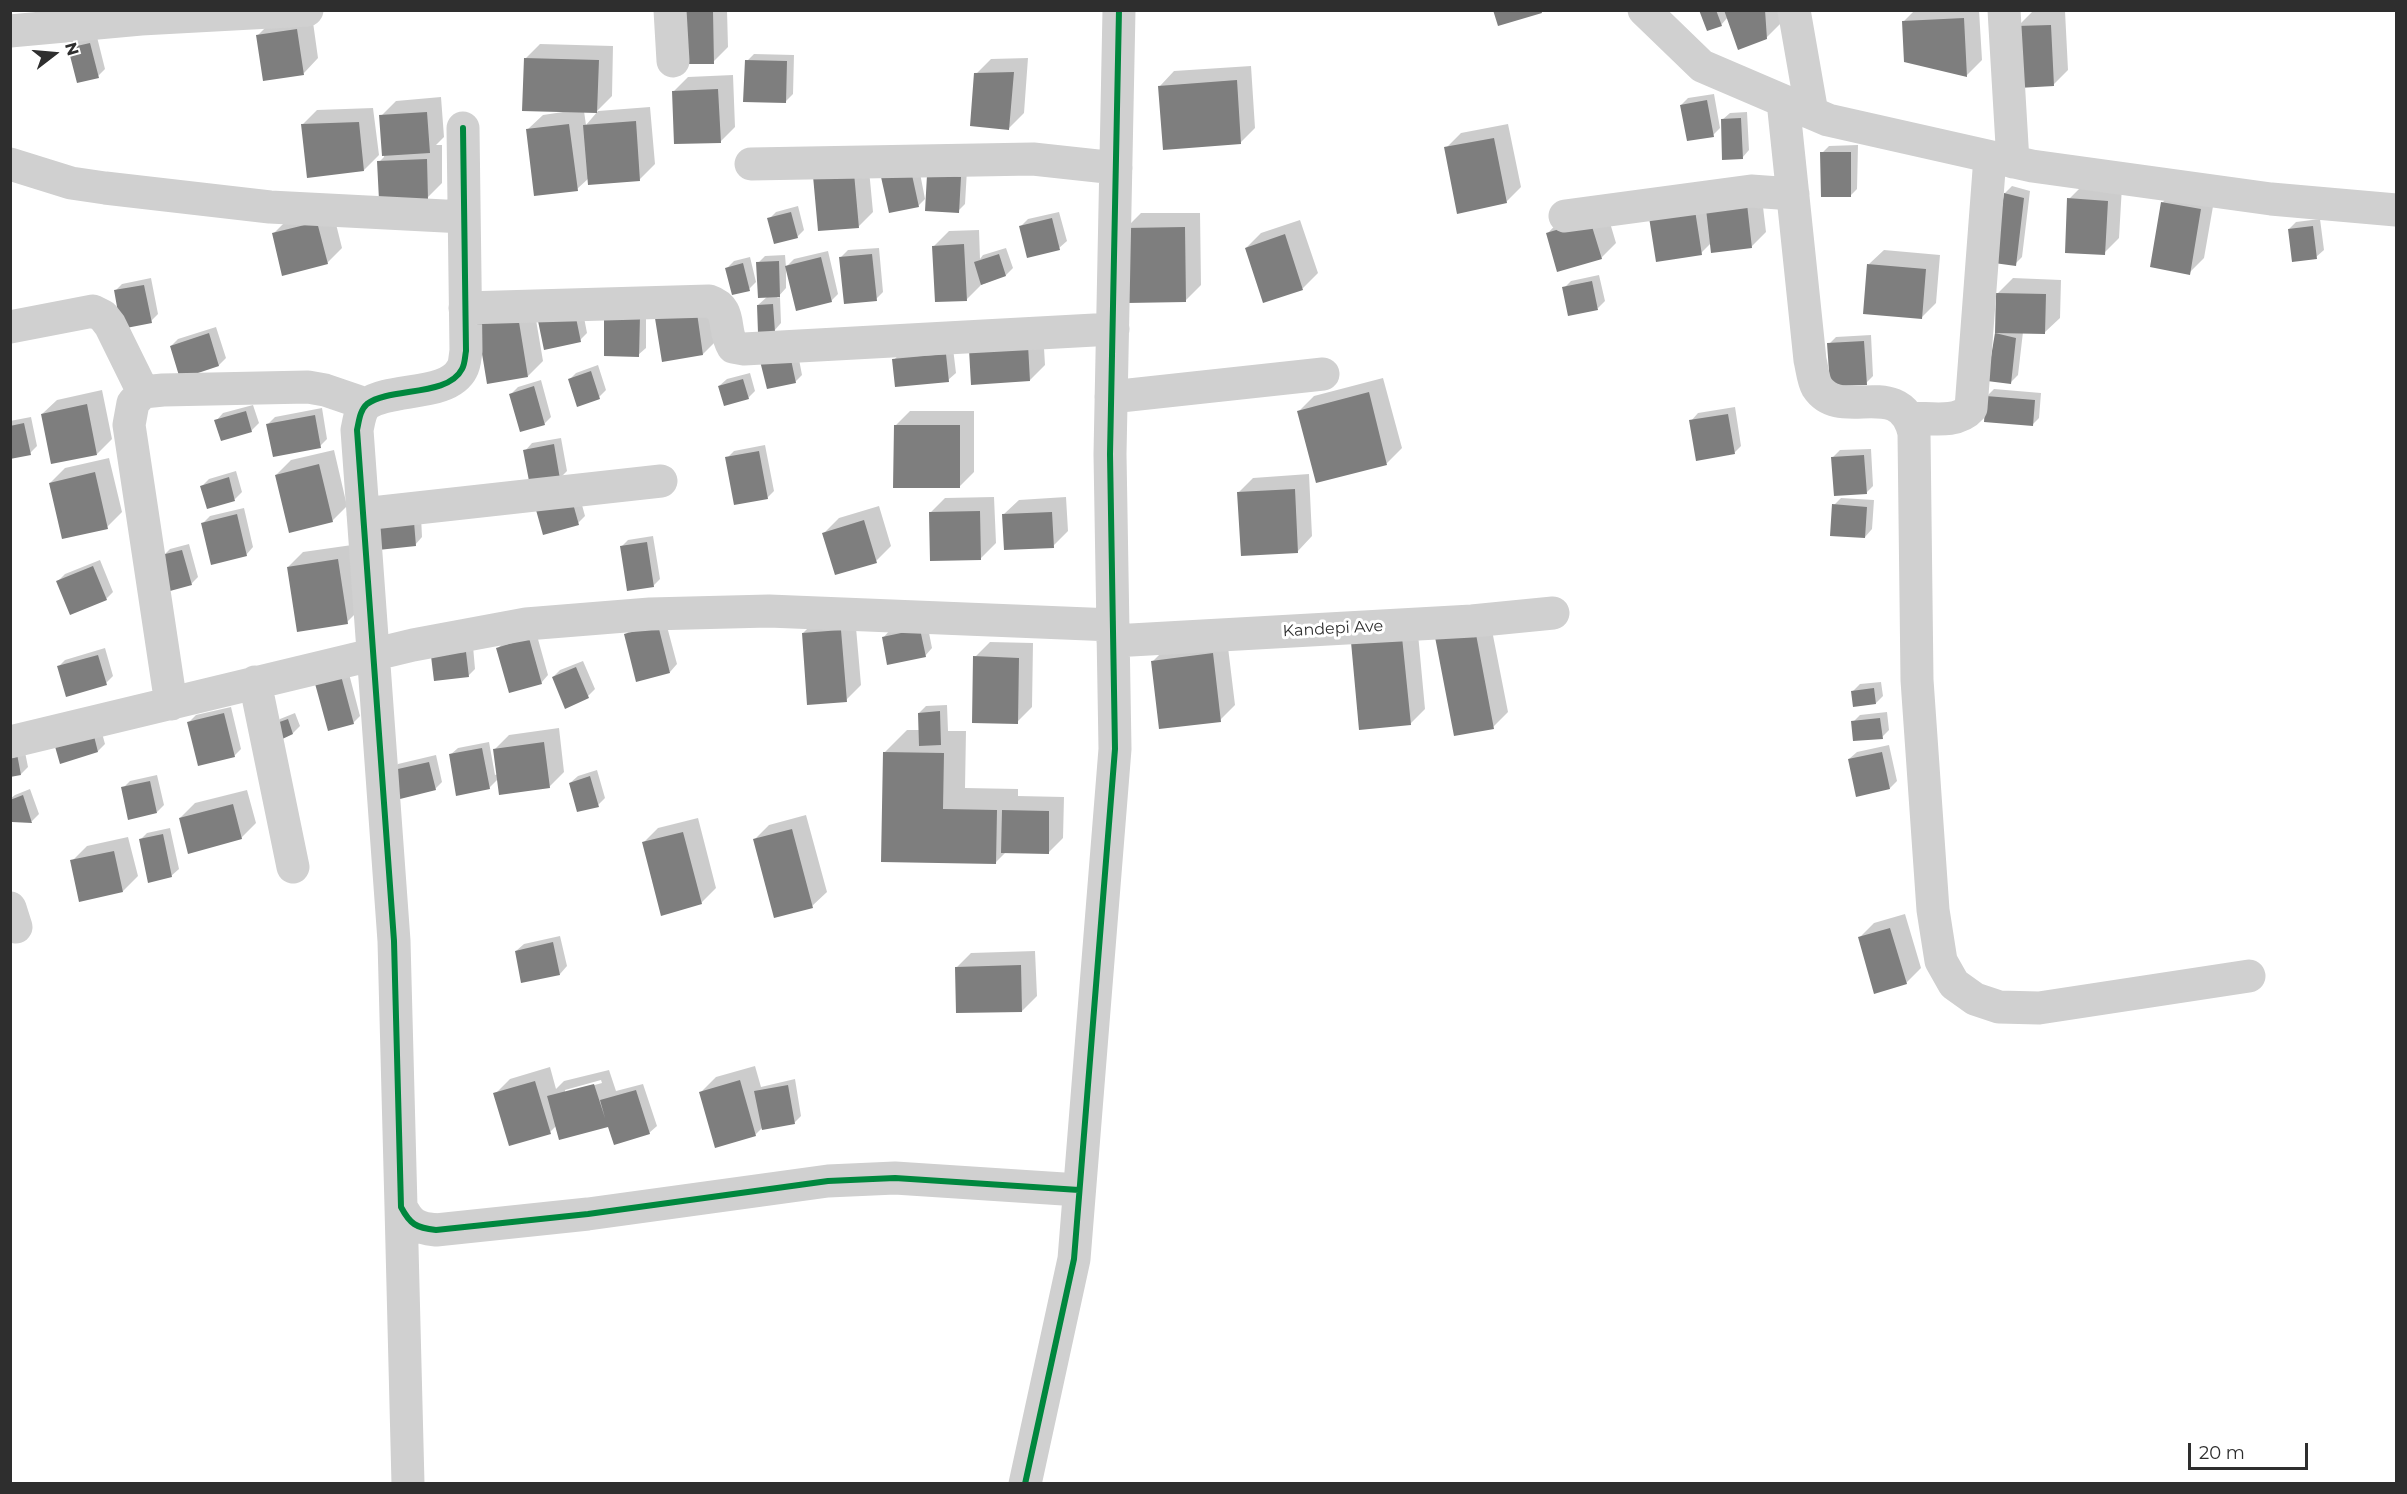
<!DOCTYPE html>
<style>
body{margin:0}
#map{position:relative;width:2407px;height:1494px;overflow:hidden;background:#fff;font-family:Montserrat,sans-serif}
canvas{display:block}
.frame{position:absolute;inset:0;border:12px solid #2e2e2e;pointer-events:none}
.north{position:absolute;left:24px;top:24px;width:60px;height:60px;-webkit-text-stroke:4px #fff;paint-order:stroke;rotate:74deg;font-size:16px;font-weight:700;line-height:24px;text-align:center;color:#2e2e2e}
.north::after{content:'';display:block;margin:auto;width:21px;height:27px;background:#2e2e2e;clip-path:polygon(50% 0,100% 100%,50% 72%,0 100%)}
.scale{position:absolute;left:2188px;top:1443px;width:120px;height:27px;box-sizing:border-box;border:3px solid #2e2e2e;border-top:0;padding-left:8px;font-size:18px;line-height:21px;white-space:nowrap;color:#2e2e2e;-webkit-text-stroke:4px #fff;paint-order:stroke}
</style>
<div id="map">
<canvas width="2407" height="1494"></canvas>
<div class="frame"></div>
<div class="north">N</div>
<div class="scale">20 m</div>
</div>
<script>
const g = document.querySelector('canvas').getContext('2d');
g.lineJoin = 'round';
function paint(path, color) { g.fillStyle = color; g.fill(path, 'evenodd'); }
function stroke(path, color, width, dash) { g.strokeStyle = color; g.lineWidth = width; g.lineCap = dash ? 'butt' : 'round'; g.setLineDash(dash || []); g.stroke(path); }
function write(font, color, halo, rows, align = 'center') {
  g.font = font + ' Montserrat,sans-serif'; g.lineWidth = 6; g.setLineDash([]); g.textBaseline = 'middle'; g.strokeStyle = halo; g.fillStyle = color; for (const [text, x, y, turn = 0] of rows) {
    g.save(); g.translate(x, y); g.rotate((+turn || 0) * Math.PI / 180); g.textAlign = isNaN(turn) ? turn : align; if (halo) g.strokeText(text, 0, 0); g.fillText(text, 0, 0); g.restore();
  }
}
const shadow = new Path2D(`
 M681 10H727L728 47 713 62Z
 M1701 10H1780L1781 23 1766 38 1728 17 1721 25Z
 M1915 10H1979L1982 60 1967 75 1905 61 1904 21Z
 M2065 11 2068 70 2053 85 2017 27 2032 12Z
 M312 15 318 58 304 73 257 36 272 21Z
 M97 37 105 69 98 76 70 48 77 41Z
 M540 44 613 46 612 96 597 111H584L586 125 598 111 650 107 655 164 640 179 589 178 577 189 528 129 543 115 563 112 525 59Z
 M754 54 794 55 793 94 786 101 747 61Z
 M1028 58 1024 113 1009 128 976 74 991 59Z
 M1251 66 1255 128 1240 143 1160 86 1174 71Z
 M733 75 735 127 720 142 673 92 688 77Z
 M1714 94 1720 128 1713 135 1681 105 1688 98Z
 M441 97 444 137 436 145H442V183L428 197 379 162 384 157 381 116 396 101Z
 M373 108 379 155 364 170 302 125 317 110Z
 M1747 112 1749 150 1742 158 1722 120 1730 113Z
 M1508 124 1521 187 1506 202 1446 148 1461 133Z
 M1858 145 1857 189 1850 196 1822 153 1829 146Z
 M868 159 873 212 858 227 815 176Z
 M919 168 925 199 918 206 890 170Z
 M936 169 967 170 965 204 958 211Z
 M2084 184 2122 186 2119 238 2104 253 2069 199Z
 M2012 186 2030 191 2022 257 2015 264 2005 193Z
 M2177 188 2215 195 2204 258 2189 273 2162 203Z
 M1761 190 1766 232 1751 247 1711 243 1701 253 1650 212Z
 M798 206 804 230 797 237 769 219 776 212Z
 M1605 206 1616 243 1601 258 1548 233 1562 218Z
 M332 208 342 248 327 263 273 234 288 219Z
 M1059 212 1067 241 1059 248 1021 226 1028 219Z
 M1141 213H1200L1201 285 1186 300 1126 228Z
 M2320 219 2324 250 2316 257 2289 229 2296 222Z
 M1300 220 1318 273 1303 288 1264 301 1246 248 1261 233Z
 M979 230 980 259 983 255 1006 248 1013 268 1006 275 981 285 966 300 934 246 949 231Z
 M879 248 883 292 876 299 841 257 848 250Z
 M1884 250 1940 255 1936 303 1921 318 1869 264Z
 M828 251 838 294 831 301 786 269V288L777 298 780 297 781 323 774 331 758 305 768 296 758 263 765 256 785 255 786 267 794 259Z
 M750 257 756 282 749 289 727 268 734 261Z
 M1599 275 1605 301 1598 308 1564 288 1571 281Z
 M151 278 158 314 151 321 115 291 122 284Z
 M2013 278 2061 280 2060 318 2045 332H2023L2018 375 2011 382 1989 379 1996 333 1998 293Z
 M711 292 718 339 703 354 663 360Z
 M533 302 543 361 528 376 478 323Z
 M582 307 587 333 580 340 539 321Z
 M646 310V348L638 355 605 354Z
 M216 327 226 358 219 365 181 377 171 346 178 339Z
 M1043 331 1045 365 1030 380 986 334Z
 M1871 335 1873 376 1866 383 1829 344 1836 337Z
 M953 348 956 373 948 380 894 360 901 352Z
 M797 349 802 375 795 382 769 355Z
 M598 365 606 390 599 397 569 380 576 373Z
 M750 373 755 391 748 398 719 386 727 379Z
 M1383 378 1402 448 1387 463 1317 481 1299 411 1314 396Z
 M541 380 551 417 544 424 511 394 518 387Z
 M1994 389 2041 393 2039 418 2032 425 1987 396Z
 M102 390 112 439 97 454 42 414 57 400Z
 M253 405 259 423 251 431 216 421 223 413Z
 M1735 407 1741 446 1734 453 1691 421 1698 413Z
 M322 408 327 439 320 446 268 424 275 417Z
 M910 411H974V472L959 487 895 426Z
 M31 417 37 446 30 453 10 457V421Z
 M561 438 567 471 560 478 525 451 532 443Z
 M765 445 774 491 767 498 727 458 734 451Z
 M1871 449 1873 486 1866 493 1833 457 1840 450Z
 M334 450 347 506 332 521 276 475 291 460Z
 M109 458 122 512 107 527 50 483 65 468Z
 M236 471 242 492 235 499 202 486 209 479Z
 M1309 474 1312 536 1298 551 1238 493 1253 478Z
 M579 494 585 516 578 523 544 533Z
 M994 497 996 543 981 558 930 513 945 498Z
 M1066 497 1068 531 1053 546 1004 514 1019 500Z
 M1841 498 1874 500 1872 529 1865 537 1834 505Z
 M879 506 891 546 876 561 824 533 839 518Z
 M244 508 253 547 246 555 203 523 210 516Z
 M421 516 422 537 415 545 377 526Z
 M653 536 660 579 653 586 621 547 628 540Z
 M189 544 198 577 191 584 163 556 170 549Z
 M352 545 362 607 347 622 288 567 303 552Z
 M100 560 113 592 106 599 58 581 65 574Z
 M1489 615 1508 712 1493 727 1436 637Z
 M855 616 861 685 846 700 803 633 818 618Z
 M665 619 677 664 670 672 626 634 633 627Z
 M927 623 932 648 925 656 883 638 890 630Z
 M1417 623 1425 709 1410 724 1352 642Z
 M536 632 548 675 541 683 498 648 505 641Z
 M1227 639 1235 705 1220 720 1152 662 1167 647Z
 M990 642 1033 643 1032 707 1017 722 975 657Z
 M473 646 475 669 468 676 433 657Z
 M105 648 113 676 106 683 58 667 65 660Z
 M583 661 595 689 588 696 553 677 560 670Z
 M347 666 360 716 353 723 316 680Z
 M1881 682 1883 696 1876 703 1853 691 1860 684Z
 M947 705 948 731H966L965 788 1018 789V796L1064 797 1063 838 1048 853 1006 852 995 863 885 752 907 730H920L919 713 926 706Z
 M231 707 241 749 234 756 189 722 196 715Z
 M1887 712 1889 730 1882 737 1853 722 1860 715Z
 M295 713 300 726 293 733 273 726 280 719Z
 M100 726 105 744 98 751 55 744Z
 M559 728 564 772 549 787 498 779 489 788 450 755 458 748 489 742 495 775 498 774 494 750 509 735Z
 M1889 745 1897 781 1890 788 1849 759 1857 752Z
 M24 747 28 767 21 774 10 776V750Z
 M436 755 442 782 435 789 391 771 398 764Z
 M597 770 605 798 598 805 570 783 578 776Z
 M157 775 164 805 157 812 123 788 130 781Z
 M30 789 39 814 32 821 13 820 10 799 15 795Z
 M247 790 256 823 241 838 180 818 195 803Z
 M806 815 827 892 812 906 754 840 769 825Z
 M698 818 716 888 701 903 643 843 658 828Z
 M170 828 179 869 171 876 140 840 147 833Z
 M128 837 138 876 123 891 72 861 87 846Z
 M1905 914 1921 968 1906 983 1859 938 1874 923Z
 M560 936 567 966 560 974 516 951 524 944Z
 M1035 951 1037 996 1022 1011 956 968 971 953Z
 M755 1066 761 1087 795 1079 801 1116 794 1123 763 1127 755 1135 701 1092 716 1077Z
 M550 1067 556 1089 564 1081 609 1070 616 1091 643 1084 657 1126 649 1133 609 1124 557 1125 550 1132 495 1094 510 1079ZM601 1080 602 1083 565 1093V1090Z`);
const building = new Path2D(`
 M1493 10H1541L1542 13 1498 26Z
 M1699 10H1716L1722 26 1707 31Z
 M1724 10H1765L1767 39 1738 50Z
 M678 11H713L714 64H679Z
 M1964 18 1967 77 1904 62 1902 21Z
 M2051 25 2054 86 2018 88 2016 26Z
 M297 29 304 75 263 81 256 35Z
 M90 43 99 78 77 83 68 48Z
 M524 58 599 60 597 113 522 111Z
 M745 60 787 61 786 103 743 102Z
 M1014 72 1009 130 970 126 974 73Z
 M1237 80 1241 144 1163 150 1158 86Z
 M718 89 721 143 674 144 672 91Z
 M1707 100 1714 137 1687 141 1680 105Z
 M427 112 430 153 382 156 379 115Z
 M1741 118 1743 159 1722 160 1721 119Z
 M636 121 640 181 588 185 583 125Z
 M359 122 364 171 307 178 301 124Z
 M569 124 578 191 534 196 526 129Z
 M1494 138 1507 203 1457 214 1444 147Z
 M1820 152H1851V197H1821Z
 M427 159 428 199 379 200 377 161Z
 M854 173 859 228 818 231 813 176Z
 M912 175 919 207 889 213 881 177Z
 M927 175 961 177 959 213 925 211Z
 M2004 193 2024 198 2016 266 1994 263Z
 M2067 198 2108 201 2105 255 2065 253Z
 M2161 202 2201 209 2190 275 2150 267Z
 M1694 204 1702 255 1656 262 1648 211Z
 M1747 204 1752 248 1711 253 1706 209Z
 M791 212 798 238 774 244 767 218Z
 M1052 218 1060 250 1027 258 1019 226Z
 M1590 220 1602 259 1557 272 1546 233Z
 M317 222 328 264 282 276 272 233Z
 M2313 226 2317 259 2292 262 2288 229Z
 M1185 227 1186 302 1126 303 1125 228Z
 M1285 234 1303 290 1263 303 1245 248Z
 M964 244 967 301 935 302 932 246Z
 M872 254 877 301 844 304 839 257Z
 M999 254 1006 276 981 285 974 262Z
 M821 257 832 302 796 311 785 266Z
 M779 261 780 297 758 298 756 262Z
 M743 263 750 291 732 295 725 268Z
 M1867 264 1926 269 1922 319 1863 314Z
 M1592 281 1598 310 1568 316 1562 287Z
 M144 285 152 323 121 329 114 290Z
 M1996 293 2046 294 2045 334 1995 333Z
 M773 304 775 332 758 333 757 305Z
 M696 306 703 355 662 362 654 312Z
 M575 313 581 342 544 350 538 321Z
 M518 316 528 377 487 384 477 323Z
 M604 316H640L639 357 604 356Z
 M209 333 219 366 180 379 170 346Z
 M1995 333 2016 338 2011 384 1987 381Z
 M1864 341 1867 385 1830 386 1827 343Z
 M1028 345 1030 381 971 385 969 349Z
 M946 354 949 382 895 387 892 359Z
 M790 355 796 383 767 389 760 361Z
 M591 371 600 399 577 407 568 379Z
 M743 379 749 399 724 406 718 386Z
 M534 386 545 425 520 432 509 394Z
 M1369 392 1387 465 1316 483 1297 411Z
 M1986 396 2035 400 2033 426 1984 422Z
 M87 404 97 455 51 464 41 414Z
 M246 411 252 432 221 441 214 420Z
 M1728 414 1735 454 1696 461 1689 420Z
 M315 415 321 448 273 457 266 424Z
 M24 423 31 455 10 459V426Z
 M894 425H960V488H893Z
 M554 444 560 479 530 486 523 450Z
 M759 451 768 499 734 505 725 457Z
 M1864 455 1867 494 1834 496 1831 457Z
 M319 464 333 522 289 533 275 475Z
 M95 472 108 529 62 539 49 483Z
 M229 477 235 501 207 509 200 486Z
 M1295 489 1298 553 1241 556 1237 492Z
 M572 500 579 525 543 535 536 510Z
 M1832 504 1867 507 1865 538 1830 536Z
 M980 511 981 560 930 561 929 512Z
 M1052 512 1054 548 1004 550 1002 514Z
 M237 514 247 556 211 565 201 523Z
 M864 520 877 563 835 575 822 533Z
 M414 522 416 546 378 550 375 525Z
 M647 542 654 587 627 591 620 546Z
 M182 550 192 585 170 591 161 555Z
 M338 559 348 624 297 632 287 567Z
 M93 566 107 600 70 615 56 581Z
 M658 625 670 673 636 682 624 634Z
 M920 629 926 657 887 665 882 637Z
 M1475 629 1494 729 1454 736 1435 637Z
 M841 630 847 702 807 705 802 633Z
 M1402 637 1411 725 1359 730 1351 642Z
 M529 638 542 684 509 693 496 648Z
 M466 652 469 677 434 681 431 656Z
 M1213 653 1221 722 1159 729 1151 661Z
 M98 655 107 685 66 697 57 666Z
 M973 656 1019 658 1018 724 972 723Z
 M576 667 589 698 565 709 552 677Z
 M340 672 354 724 328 731 314 680Z
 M1874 688 1876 704 1853 707 1851 691Z
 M940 711 941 745 919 746 918 713Z
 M224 713 235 757 198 766 187 722Z
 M1880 718 1883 739 1853 741 1851 721Z
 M288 719 293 734 278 741 271 725Z
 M93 732 98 752 60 764 54 743Z
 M544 742 550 788 499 795 493 749Z
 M482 748 490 789 456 796 449 754Z
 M883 752 944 753 943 809 997 810 996 864 881 862Z
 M1882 752 1890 789 1856 797 1848 759Z
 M17 754 21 775 10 777V755Z
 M429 762 436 790 396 800 389 771Z
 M590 776 599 807 577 812 569 783Z
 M150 781 157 813 128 820 121 787Z
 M23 795 32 823 12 822 10 800Z
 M233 804 242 839 188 854 179 818Z
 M1002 810 1049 811V854L1001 853Z
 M792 829 813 908 774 918 753 839Z
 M683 832 702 904 661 916 642 842Z
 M163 834 172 877 148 883 139 839Z
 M114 851 123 892 79 902 70 860Z
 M1890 928 1907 984 1874 994 1858 937Z
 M553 942 560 975 521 983 515 951Z
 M1021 965 1022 1012 956 1013 955 967Z
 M740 1080 756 1136 715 1148 699 1092Z
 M535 1081 551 1134 509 1146 493 1093Z
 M594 1084 605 1118 600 1100 636 1090 650 1134 614 1145 608 1127 559 1140 547 1096Z
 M788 1085 795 1124 762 1130 754 1091Z`);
const minor = new Path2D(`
 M670 10 673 61
 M1644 10 1702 66 1828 120 2032 166 2271 199 2396 210
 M1794 10 1812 113
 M2004 10 2013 162
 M10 31 141 19 307 10
 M1783 101 1810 360C1812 368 1813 380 1817 387 1841 424 1900 374 1914 433L1917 680 1933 910 1941 961 1954 984 1975 999 1999 1007 2039 1008 2249 976
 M463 128 466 351C465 356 465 364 462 369 448 397 390 387 367 404 360 410 359 421 357 430L394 941 401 1207C410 1224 416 1228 436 1230L588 1214 828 1181 895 1178 1079 1190
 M10 164 71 183 105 188 270 207 464 217
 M751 164 1033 159 1116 168
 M1565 216 1751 191 1793 194
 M465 308 709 301C733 309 722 329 733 347L744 349 1113 329
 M10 327 93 311 103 316 110 325 143 392
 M1111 397 1323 374
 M1911 418C1931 418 1957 424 1971 408L1990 157
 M363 514 661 481
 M1113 641 1472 621 1553 613
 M255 682 293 867
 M171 704 129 425 133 403 143 392 163 390 308 387 325 390 366 404
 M10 742 413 645 526 624 650 614 769 611 1113 625
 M10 908 16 927
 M401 1207 408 1484
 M1025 1484 1074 1259 1115 749 1110 454 1119 10`);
const cycleway = new Path2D(`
 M463 128 466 351C465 356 465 364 462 369 448 397 390 387 367 404 360 410 359 421 357 430L394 941 401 1207C410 1224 416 1228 436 1230L588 1214 828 1181 895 1178 1079 1190
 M1025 1484 1074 1259 1115 749 1110 454 1119 10`);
const streetNames = [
 ["Kandepi Ave",1333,629,-3]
];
paint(shadow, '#0003');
paint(building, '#7e7e7e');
stroke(minor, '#d0d0d0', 33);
stroke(cycleway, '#00873e', 6);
write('16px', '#2e2e2e', '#fff', streetNames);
</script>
